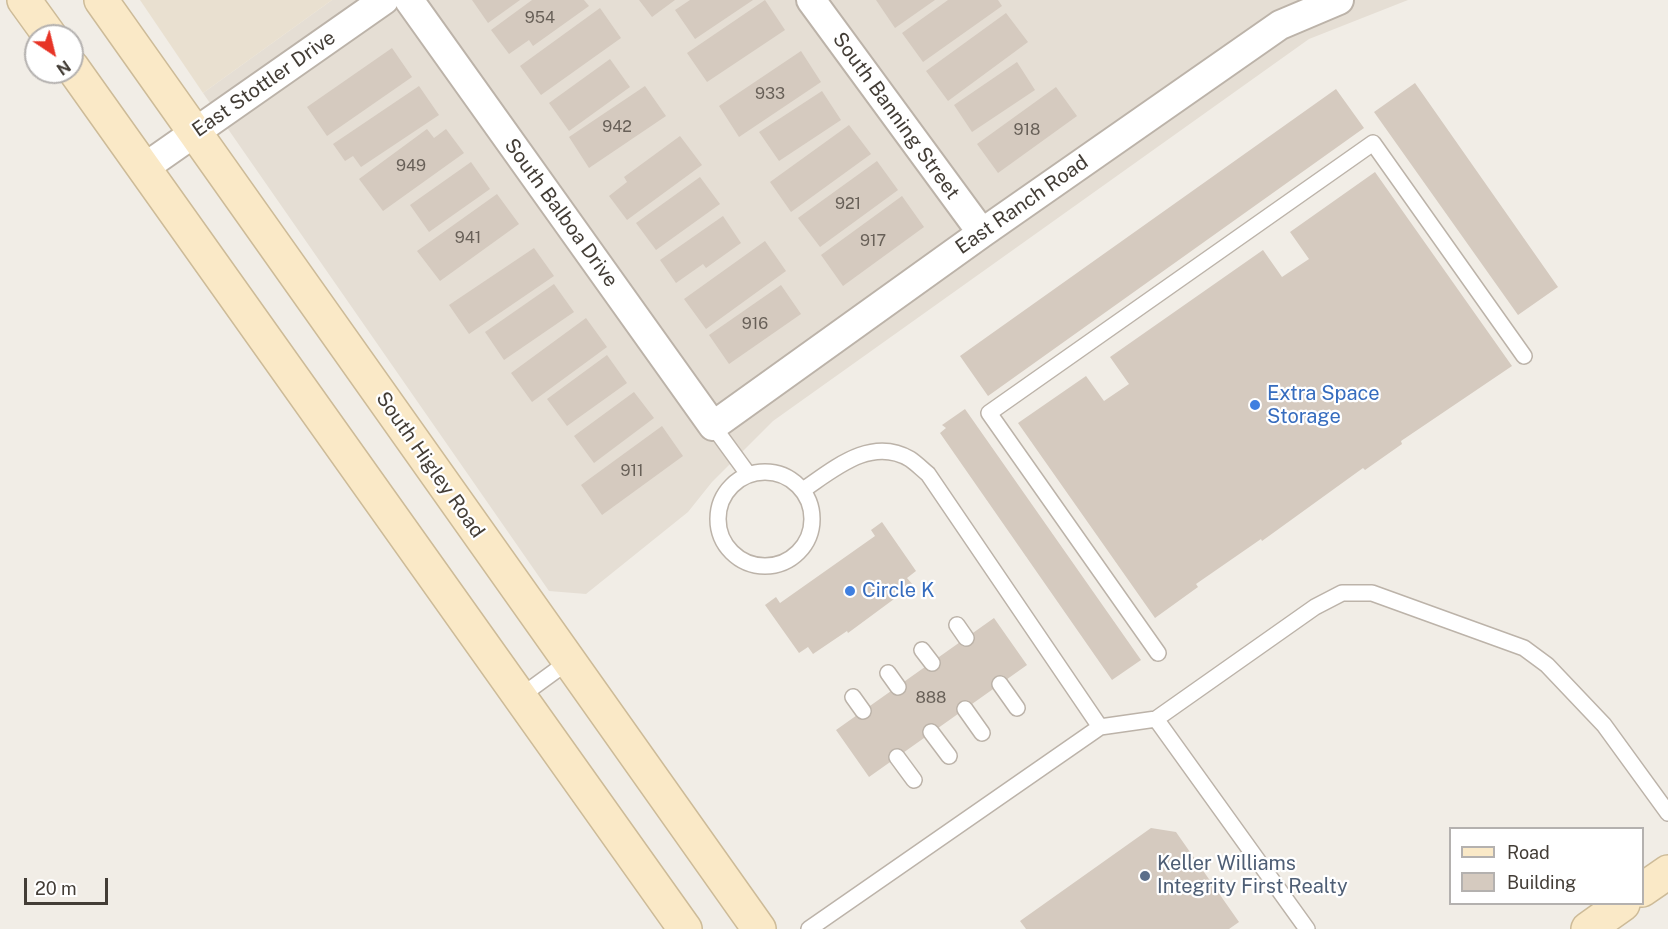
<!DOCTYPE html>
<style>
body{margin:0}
#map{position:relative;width:1668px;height:929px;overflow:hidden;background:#f1ede6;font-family:"Public Sans",sans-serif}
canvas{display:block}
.legend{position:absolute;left:1449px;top:827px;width:195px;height:78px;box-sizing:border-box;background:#fff;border:2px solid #b4b1af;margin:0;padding:8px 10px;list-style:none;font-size:18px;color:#433d36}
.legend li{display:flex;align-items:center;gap:12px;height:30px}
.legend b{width:30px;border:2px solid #b4b1af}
.north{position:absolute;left:24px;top:24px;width:60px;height:60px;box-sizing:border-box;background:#fff;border:2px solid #b4b1af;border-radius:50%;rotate:145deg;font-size:16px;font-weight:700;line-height:24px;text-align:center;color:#433d36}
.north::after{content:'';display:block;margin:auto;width:21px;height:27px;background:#e73426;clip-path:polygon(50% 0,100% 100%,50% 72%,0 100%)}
.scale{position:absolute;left:24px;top:878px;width:84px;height:27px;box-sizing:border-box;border:3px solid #433d36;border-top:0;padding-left:8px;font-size:18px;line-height:21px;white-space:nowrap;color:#433d36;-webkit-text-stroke:4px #fff;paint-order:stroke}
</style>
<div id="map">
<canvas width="1668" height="929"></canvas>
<ul class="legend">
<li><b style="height:8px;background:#fae9c7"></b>Road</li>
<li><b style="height:16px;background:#d5cabf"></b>Building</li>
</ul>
<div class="north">N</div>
<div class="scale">20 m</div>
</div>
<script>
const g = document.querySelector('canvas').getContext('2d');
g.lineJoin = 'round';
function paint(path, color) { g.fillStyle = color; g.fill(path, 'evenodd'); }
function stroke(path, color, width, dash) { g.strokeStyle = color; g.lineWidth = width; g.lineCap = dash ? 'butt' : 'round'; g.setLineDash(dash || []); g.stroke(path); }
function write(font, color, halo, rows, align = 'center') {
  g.font = font + ' "Public Sans",sans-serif'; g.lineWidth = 4.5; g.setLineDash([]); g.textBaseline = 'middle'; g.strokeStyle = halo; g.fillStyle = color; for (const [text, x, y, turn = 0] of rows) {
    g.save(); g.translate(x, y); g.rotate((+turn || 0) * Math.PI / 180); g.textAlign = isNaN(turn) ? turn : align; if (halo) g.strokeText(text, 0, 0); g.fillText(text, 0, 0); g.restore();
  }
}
const residential = new Path2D(`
 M332 0H1408L1309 39 773 421 712 482 688 512 586 594 549 591 203 93Z`);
const education = new Path2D(`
 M140 0H332L203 93Z`);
const building = new Path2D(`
 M472 0H520L488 23Z
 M532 0H584L589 6 533 46 529 40 509 54 491 30Z
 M639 0H675L652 17Z
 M690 0H753L695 39 675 10Z
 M765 0 785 30 707 82 687 53Z
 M876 0H935L895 28Z
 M948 0H998L1002 6 923 62 902 33Z
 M600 8 621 38 541 95 520 66Z
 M1006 13 1028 42 948 101 926 71Z
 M392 48 412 77 327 136 307 107Z
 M801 51 821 82 739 137 719 106Z
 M610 59 630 87 569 131 549 103Z
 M1017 62 1035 90 972 132 954 105Z
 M1415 83 1558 287 1518 315 1374 112Z
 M419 86 439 115 361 167 353 156 345 161 333 144Z
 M645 86 666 116 589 168 569 137Z
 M1056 87 1077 116 998 173 977 144Z
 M1336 89 1364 128 988 396 960 356Z
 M822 91 841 120 779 161 759 132Z
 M849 125 871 154 791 212 770 182Z
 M427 129 434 138 446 129 464 153 383 211 359 179Z
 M680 136 702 165 627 220 609 196 627 182 624 177Z
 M877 161 898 190 820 247 798 218Z
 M471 162 490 189 429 232 410 205Z
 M1375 172 1512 366 1401 441 1402 444 1365 470 1363 468 1262 541 1261 539 1196 584 1198 587 1155 618 1018 423 1086 376 1104 401 1129 384 1110 357 1263 250 1282 277 1309 259 1290 232Z
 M700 177 720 204 656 250 636 223Z
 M497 194 519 224 440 281 417 251Z
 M902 196 924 227 843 286 821 255Z
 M723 216 741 243 706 268 703 264 676 283 660 260Z
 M765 241 786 271 706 329 684 299Z
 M534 248 554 276 469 334 449 305Z
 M554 284 574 312 504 360 485 332Z
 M781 285 801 314 729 364 709 335Z
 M586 318 607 347 532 402 511 373Z
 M607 355 627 383 567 426 547 399Z
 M634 392 654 418 594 463 574 436Z
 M965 409 1141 660 1112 680 940 433 946 428 942 425Z
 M662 426 683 456 602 515 581 485Z
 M882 522 916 571 907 578 913 585 848 633 847 631 813 654 808 647 799 653 765 605 776 597 780 603 875 536 871 530Z
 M994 618 1027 665 869 777 836 730Z
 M1151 828 1176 832 1239 922 1229 929H1026L1020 921Z`);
const service = new Path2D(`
 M713 426 748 474
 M718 519a47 47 0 1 1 94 0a47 47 0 1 1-94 0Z
 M803 490C834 469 871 436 910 459 916 463 922 469 928 474L1100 727
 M957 625 966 638
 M922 650 932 663
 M1158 653 989 413 1373 143 1524 356
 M888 673 898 687
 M1000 684 1017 708
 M521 696 569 661
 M853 697 863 711
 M965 709 982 733
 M1156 719 1307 929
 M931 732 949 756
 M897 757 914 780
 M809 929 1100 727 1156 719 1315 607 1342 593H1372L1524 648 1547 665 1604 725 1668 813`);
const minor = new Path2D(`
 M409 0 713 426 982 233 1280 25 1339 0
 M811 0 982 233
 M144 168 384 0`);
const secondary = new Path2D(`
 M24 0 50 36
 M101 0 759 929
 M72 67 685 929
 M1642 890 1668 872
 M1588 929 1623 904`);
const markers = [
 [1255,405,6,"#3f7fe0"],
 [850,591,6,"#3f7fe0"],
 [1145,876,6,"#5c6f8a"]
];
const numberNames = [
 ["954",540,18],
 ["933",770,94],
 ["942",617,127],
 ["918",1027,130],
 ["949",411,166],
 ["921",848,204],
 ["941",468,238],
 ["917",873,241],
 ["916",755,324],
 ["911",632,471],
 ["888",931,698]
];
const streetNames = [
 ["East Stottler Drive",264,84,-35],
 ["South Banning Street",896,116,54],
 ["East Ranch Road",1022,205,-35],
 ["South Balboa Drive",561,213,54],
 ["South Higley Road",430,465,55]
];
const shopNames = [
 ["Extra Space",1267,394],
 ["Storage",1267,417],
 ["Circle K",862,591]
];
const serviceNames = [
 ["Keller Williams",1157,864],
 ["Integrity First Realty",1157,887]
];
paint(residential, '#e5ded4');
paint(education, '#e9e0d0');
paint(building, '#d5cabf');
stroke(service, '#bcb3a9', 18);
stroke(minor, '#bcb3a9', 32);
stroke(secondary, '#cdbb98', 36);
stroke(service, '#fff', 15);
stroke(minor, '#fff', 28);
stroke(secondary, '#fae9c7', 33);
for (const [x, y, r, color] of markers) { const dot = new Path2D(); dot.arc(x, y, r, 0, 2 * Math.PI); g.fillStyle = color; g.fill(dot); stroke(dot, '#fff', 2); }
write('16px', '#686058', null, numberNames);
write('20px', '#433d36', '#fff', streetNames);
write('20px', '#366cbe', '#fff', shopNames, 'left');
write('20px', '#4e5e75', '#fff', serviceNames, 'left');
</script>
